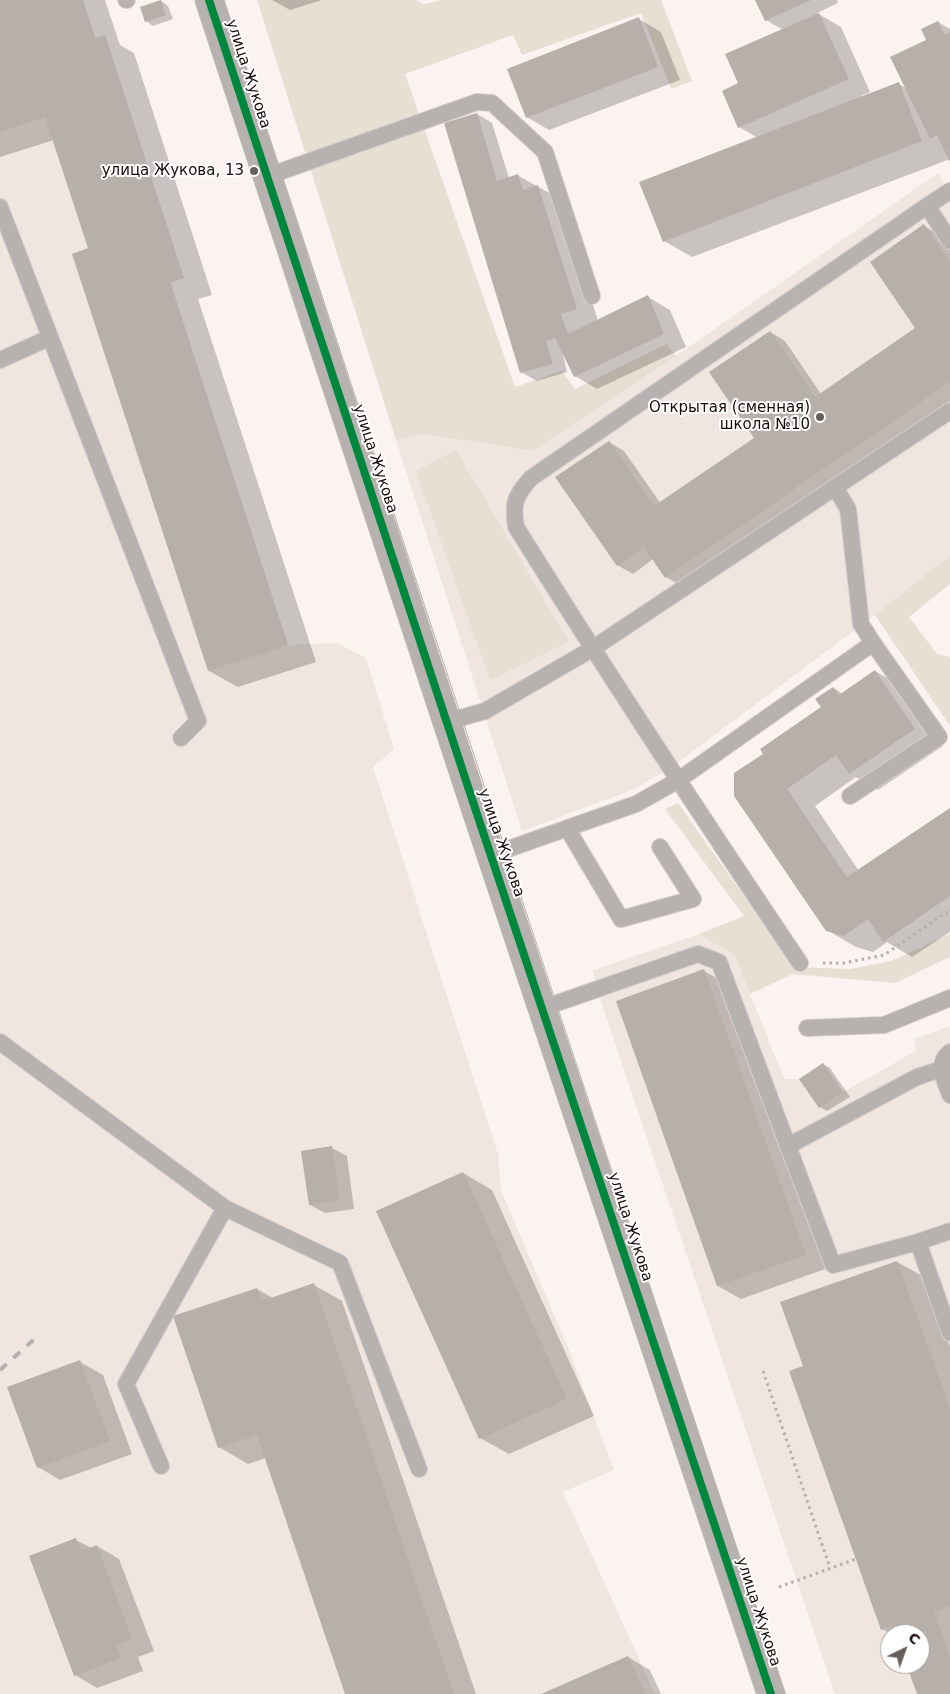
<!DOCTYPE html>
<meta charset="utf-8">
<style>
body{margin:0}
#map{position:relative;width:950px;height:1694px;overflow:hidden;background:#fbf3f0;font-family:"DejaVu Sans",sans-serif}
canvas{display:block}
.north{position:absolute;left:880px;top:1624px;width:50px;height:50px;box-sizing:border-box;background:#fff;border:1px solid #a39f9d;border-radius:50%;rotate:42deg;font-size:14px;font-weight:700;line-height:20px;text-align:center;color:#180e09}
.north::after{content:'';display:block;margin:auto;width:18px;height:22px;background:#675e5a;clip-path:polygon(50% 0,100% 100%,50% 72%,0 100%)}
</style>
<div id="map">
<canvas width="950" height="1694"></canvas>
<div class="north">С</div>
</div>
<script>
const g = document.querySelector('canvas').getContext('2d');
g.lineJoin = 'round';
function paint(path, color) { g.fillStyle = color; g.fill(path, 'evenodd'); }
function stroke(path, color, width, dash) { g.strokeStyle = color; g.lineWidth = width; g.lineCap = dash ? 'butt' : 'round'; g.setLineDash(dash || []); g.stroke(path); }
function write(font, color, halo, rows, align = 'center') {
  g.font = font + ' "DejaVu Sans",sans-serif'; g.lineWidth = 4; g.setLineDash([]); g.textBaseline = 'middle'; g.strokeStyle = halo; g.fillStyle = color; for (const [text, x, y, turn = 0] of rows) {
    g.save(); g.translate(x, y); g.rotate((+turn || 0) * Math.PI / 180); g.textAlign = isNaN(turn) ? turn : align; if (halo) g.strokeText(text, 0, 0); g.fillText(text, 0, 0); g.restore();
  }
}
const built = new Path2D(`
 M0 0H83L95 38 105 35 184 278 171 283 288 645 337 643 366 658 394 749 373 767 498 1154 501 1190 569 1350 614 1470 563 1492 655 1694H0Z
 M938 173 950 191V555L875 615 669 769 630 791 522 831 396 440 423 434 533 451 676 356Z
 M699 934 735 956 784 1079H799L823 1063 843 1092 916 1051 914 1039 950 1026V1694H835L597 990 593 970ZM890 1634H920V1664H890Z`);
const green = new Path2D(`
 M257 0H416L424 4 442 0H661L692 81 671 89 641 13 522 55 513 35 405 74 515 387 562 371 575 389 667 344 676 356 533 451 423 434 396 440Z
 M456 450 569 642 490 680 416 471Z
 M950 555V584L909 617 937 654 950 657V726L875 615Z
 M678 803 794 967 850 969 891 961 950 934V957L895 983 793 974 750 994 735 956 699 934 744 916 665 809Z`);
const shadow = new Path2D(`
 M0 0H105L120 45 134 53 212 295 198 299 316 662 238 687 209 671 73 254 90 249 54 140 0 157Z
 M272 0H322L290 10Z
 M757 0H837L838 3 817 13 841 27 870 92 861 96V98L899 84 906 88 938 22 950 29V159L692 257 664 241 758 138 739 127 740 84 783 30 766 20Z
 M161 1 168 6 173 19 153 26 146 21Z
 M639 19 661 32 680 80 549 130 527 117Z
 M477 114 492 123 509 178 517 175 560 199 598 321 648 297 670 310 686 347 597 389 575 376 562 350 567 372 537 381 521 372Z
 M924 226 939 235 950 250V401L681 586 666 577 653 559 633 574 617 565 609 442 624 451 661 504 756 438 770 332 785 341 821 394 917 328Z
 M875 671 904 688 943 746 878 790 856 777 815 806 859 871 950 809V932L912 957 887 942 873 952 856 947 827 930 765 754 822 707 834 688 843 694Z
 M704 971 727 984 828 1268 741 1299 718 1286 617 1002Z
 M823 1064 830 1068 850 1097 827 1111 820 1107Z
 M332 1148 347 1156 354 1209 325 1213 310 1205Z
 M463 1173 492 1190 594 1416 509 1454 480 1438Z
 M897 1262 926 1278 950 1346V1694H918L907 1664H920V1634H891L882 1629 805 1367Z
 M314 1285 342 1301 476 1694H346L266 1458 248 1464 219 1447 257 1289 273 1298Z
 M80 1362 103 1375 132 1454 60 1480 38 1467Z
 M76 1540 91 1548 97 1546 119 1559 154 1651 138 1657 143 1671 97 1688 75 1675Z
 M628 1657 650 1670 661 1694H544Z`);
const building = new Path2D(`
 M0 0H83L95 38 105 35 184 278 170 283 288 645 208 671 72 254 88 248 45 117 0 132Z
 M161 0 166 15 145 22 140 7Z
 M755 0H811L765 21Z
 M819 13 849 79 738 128 722 91 738 83 725 54Z
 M639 17 658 67 526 118 507 69Z
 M938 21 945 35 950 32V162L937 135 930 139 890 57 926 40 921 29Z
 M899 82 922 141 663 242 639 182Z
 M477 113 497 181 518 174 523 190 538 185 577 309 561 314 568 334 648 295 664 334 574 377 555 338 546 341 553 364 520 373 444 123Z
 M924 224 950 262V382L665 578 644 547 617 566 555 477 609 441 654 506 754 438 709 372 770 331 815 397 915 328 870 262Z
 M875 670 915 729 849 774 836 755 787 789 847 877 950 808V896L883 942 868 919 844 936 826 931 734 796V773L763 754 760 749 821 707 815 699 833 687 839 695Z
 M704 969 806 1255 717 1286 616 1001Z
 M823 1063 843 1092 819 1108 799 1079Z
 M332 1146 340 1201 309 1205 301 1151Z
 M463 1172 567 1399 479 1439 376 1211Z
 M897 1261 950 1408V1606L934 1612 950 1657V1694H917L906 1664H920V1634H895L892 1626 881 1630 789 1371 803 1366 780 1302Z
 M314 1283 454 1694H345L257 1435 218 1448 173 1316 257 1288 262 1301Z
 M80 1360 110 1441 37 1468 7 1387Z
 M76 1538 81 1551 97 1545 132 1639 116 1645 121 1658 74 1676 29 1556Z
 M628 1656 645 1694H541Z`);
const path = new Path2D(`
 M823 963H844L884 955 950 910
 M763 1371 830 1568
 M779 1587 856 1559`);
const service = new Path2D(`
 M126 0H127
 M268 176 477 102 492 103 545 152 592 296
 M927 206 950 191
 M0 207 198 721 181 738
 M0 360 49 338
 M835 487 848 509 861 624 873 643
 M446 722 485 711 592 649 950 411
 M567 828 621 919 693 899 660 847
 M491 855 636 804 677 781 873 643 939 737 850 796
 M800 963C703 819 608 674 516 527 512 503 515 496 531 478L927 206 950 241
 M543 1008 698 954 719 962 788 1146
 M807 1028 884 1025 950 998
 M0 1042 225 1208 340 1263 419 1469
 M950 1052C935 1063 945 1081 950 1095
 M950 1231 918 1242 950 1333
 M918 1242 833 1265 788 1146 917 1077 941 1069
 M161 1466 126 1384 225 1208`);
const tertiary = new Path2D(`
 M209 0 477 814 771 1694`);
const tram = new Path2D(`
 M198 0 759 1694
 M224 0 785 1694`);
const rail = new Path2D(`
 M0 1370 40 1334`);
const cycleway = new Path2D(`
 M209 0 477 814 771 1694`);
const markers = [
 [254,171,5,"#675e5a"],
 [820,417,5,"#675e5a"]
];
const streetNames = [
 ["улица Жукова",248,74,72],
 ["улица Жукова",375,459,72],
 ["улица Жукова",501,843,71],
 ["улица Жукова",630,1227,72],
 ["улица Жукова",758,1612,72]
];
const poiNames = [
 ["улица Жукова, 13",244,171],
 ["Открытая (сменная)",810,408],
 ["школа №10",810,425]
];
paint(built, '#f1e5df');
paint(green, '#e7dfd3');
paint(shadow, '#0003');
paint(building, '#b7afa9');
stroke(service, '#d6cfcc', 18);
stroke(tertiary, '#d6cfcc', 29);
stroke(path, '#b4afae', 3, [2.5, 4]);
stroke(service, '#b7b1b0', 16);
stroke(tertiary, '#b7b1b0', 28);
stroke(tram, '#b6b0af', 1);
stroke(rail, '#b6b0af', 4, [9, 9]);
stroke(cycleway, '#00873e', 8);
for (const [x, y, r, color] of markers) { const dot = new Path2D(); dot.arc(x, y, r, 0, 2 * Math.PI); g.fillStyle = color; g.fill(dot); stroke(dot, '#fff', 2); }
write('15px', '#180e09', '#fff', streetNames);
write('15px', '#180e09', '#fff', poiNames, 'right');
</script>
